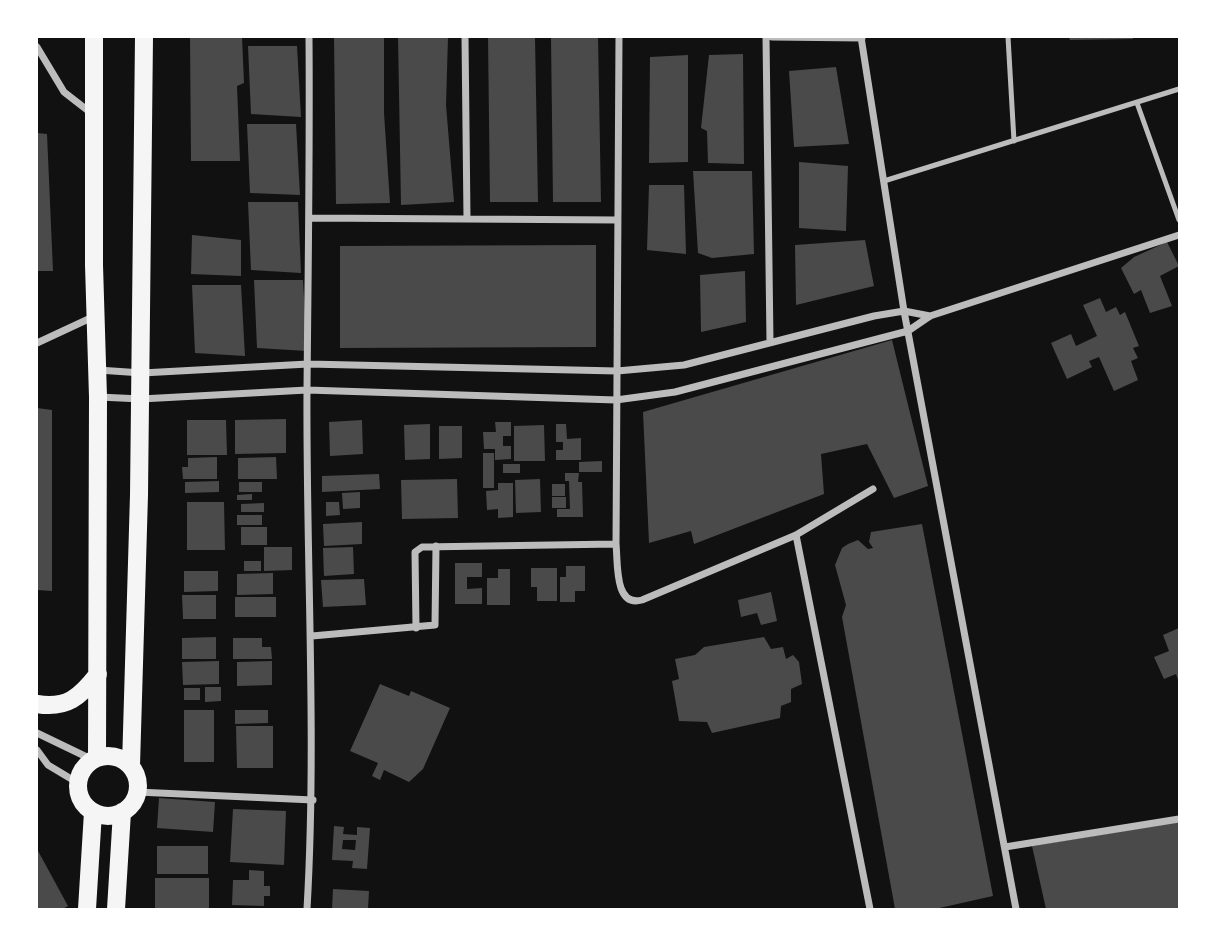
<!DOCTYPE html>
<style>
body{margin:0}
#map{position:relative;width:1216px;height:946px;overflow:hidden;background:#111;font-family:Barlow,sans-serif}
canvas{display:block}
.frame{position:absolute;inset:0;border:38px solid #fff;pointer-events:none}
</style>
<div id="map">
<canvas width="1216" height="946"></canvas>
<div class="frame"></div>
</div>
<script>
const g = document.querySelector('canvas').getContext('2d');
g.lineJoin = 'round';
function paint(path, color) { g.fillStyle = color; g.fill(path, 'evenodd'); }
function stroke(path, color, width, dash) { g.strokeStyle = color; g.lineWidth = width; g.lineCap = dash ? 'butt' : 'round'; g.setLineDash(dash || []); g.stroke(path); }
const building = new Path2D(`
 M190 37H242L244 83 237 86 240 161H191Z
 M334 37H384V113L390 203 336 204Z
 M398 37H448L446 105 454 202 401 205Z
 M488 37H535L538 202H490Z
 M551 37H598L601 202H553Z
 M1069 37H1133V39L1070 40Z
 M248 46H297L301 117 251 114Z
 M743 54 744 164 708 163 707 131 701 128 709 55Z
 M688 55V162L649 163 650 57Z
 M836 67 849 144 794 147 789 71Z
 M247 124H296L300 195 250 193Z
 M37 133 47 134 53 271H37Z
 M799 162 848 166 846 231 799 228Z
 M693 171H752L754 254 712 258 698 253Z
 M649 185H684L686 254 647 250Z
 M248 202H298L301 273 251 270Z
 M192 235 241 240V276L191 274Z
 M865 240 874 286 796 305 795 245Z
 M1167 242 1179 266 1160 276 1172 306 1150 313 1141 290 1134 294 1121 268 1134 257Z
 M596 245V347L340 348V246Z
 M745 271 746 322 701 332 700 275Z
 M254 280H303L307 351 257 348Z
 M192 285H241L245 356 195 353Z
 M1100 298 1106 312 1116 307 1120 315 1125 312 1139 346 1133 348 1138 358 1131 361 1138 380 1114 391 1099 357 1089 361 1092 367 1067 379 1051 343 1071 334 1076 346 1097 336 1083 305Z
 M892 340 928 486 894 498 867 444 821 454 824 494 694 544 691 531 649 543 643 412Z
 M37 408 52 410V591L37 590Z
 M286 419V453L235 454V420Z
 M187 420H226L227 455H187Z
 M362 420 363 454 330 456 329 422Z
 M495 422H511V436H503V446H511V459L495 460V449H484L483 432H496Z
 M430 424V459L405 460 404 425Z
 M556 424H566L567 439 581 438V460H556V450H563V442H556Z
 M544 425 545 461H514V426Z
 M439 426H462V458L439 459Z
 M483 453H494V488H483Z
 M217 457V479H183L182 467H188V458Z
 M276 457 277 479H238V458Z
 M602 461V472H579V462Z
 M503 464H520V473H503Z
 M565 473H579L578 482H582L583 517H557V509H570L569 481H565Z
 M379 474 380 489 322 492V476Z
 M457 479 458 518 402 519 401 480Z
 M540 479 541 512 516 513 515 480Z
 M219 481V492L185 493V482Z
 M239 482H262V492H239Z
 M498 483H513V517L498 518V509L487 510 486 491 498 490Z
 M552 484H565V496H552Z
 M360 492V508L343 509 342 493Z
 M252 494V500H237V495Z
 M552 497H566V508H552Z
 M187 502H224L225 550H187Z
 M326 502H339L340 515 326 516Z
 M264 503V512H241V504Z
 M237 515H262V525H237Z
 M362 522V544L324 546 323 524Z
 M922 524 993 896 935 909H895L842 617 846 605 835 565 842 548 848 544 858 540 868 549 873 548 869 542 871 532Z
 M241 527H267V545H241Z
 M264 547H292V570L264 571Z
 M353 547 354 574 324 576 323 548Z
 M244 561H261V571H244Z
 M455 563H482V577H467V589L482 588V604H455Z
 M566 566H585V591H575V602H560V577H566Z
 M531 568H557V601H537V587H531Z
 M498 569H510V605H487V578H498Z
 M184 571H218V591L184 592Z
 M273 573V594L237 595V574Z
 M364 579 366 605 323 607 321 580Z
 M771 592 777 621 761 625 757 613 741 617 738 600Z
 M182 595H216V619H183Z
 M235 597H276V617H235Z
 M1179 628V683L1176 674 1164 679 1154 657 1169 651 1163 635Z
 M216 637V659H182V638Z
 M764 637 771 649 783 647 786 659 793 655 799 662 802 684 791 689V702L781 706 780 718 712 733 707 722 679 721 672 681 679 679 675 659 695 655 704 647Z
 M233 638H262V647H271L272 659H233Z
 M219 661V684L183 685 182 662Z
 M272 661V685L237 686V662Z
 M380 684 409 696 411 691 450 708 423 769 409 782 384 770 380 780 372 776 378 763 350 751Z
 M205 687H221V701L205 702Z
 M184 688H200V700H184Z
 M184 710H214V762H184Z
 M235 710H268V723L235 724Z
 M236 726H273V768H237Z
 M159 798 215 802 213 832 157 828Z
 M233 809 286 811 284 865 230 862Z
 M1179 822V909H1046L1032 846Z
 M334 826 344 827 343 834 357 835V827L370 828 367 869 352 868 353 861 332 860ZM343 840H356L355 850 342 849Z
 M157 846H208V874H157Z
 M37 849 68 906 63 909H37Z
 M249 870 264 871V886H270V896H264V906L232 905 233 880H249Z
 M155 878H209V909H155Z
 M333 889 369 891 368 909H332Z`);
const service = new Path2D(`
 M1008 37 1014 141
 M1137 103 1179 220
 M884 181 1179 89`);
const minor = new Path2D(`
 M465 37 467 219
 M619 37 616 544C618 562 614 608 642 600L796 535 873 489
 M766 37 770 342
 M772 37 862 38
 M861 37 904 311 1016 909
 M37 47 64 92 91 113
 M311 218 618 220
 M37 343 95 316
 M98 370 142 373 308 364 617 371 684 365 874 316 904 311 930 316
 M99 397 141 399 307 390 616 400 675 392 908 331 930 316 1179 235
 M796 535 870 909
 M416 628 415 552 422 547 616 544
 M312 636 435 625 436 546
 M37 733 93 760
 M37 750 48 765 78 783
 M137 792 313 800
 M1005 847 1179 819
 M307 909C317 736 306 564 307 391 308 273 310 155 309 37`);
const primary = new Path2D(`
 M94 37V265L98 397 97 758
 M37 704C67 709 80 697 98 674
 M78 786a30 30 0 1 1 60 0a30 30 0 1 1-60 0Z
 M131 765 139 495 144 37
 M87 909 93 812
 M116 909 122 812`);
paint(building, '#4a4a4a');
stroke(service, '#bcbcbc', 5);
stroke(minor, '#bcbcbc', 7);
stroke(primary, '#f5f5f5', 18);
</script>
